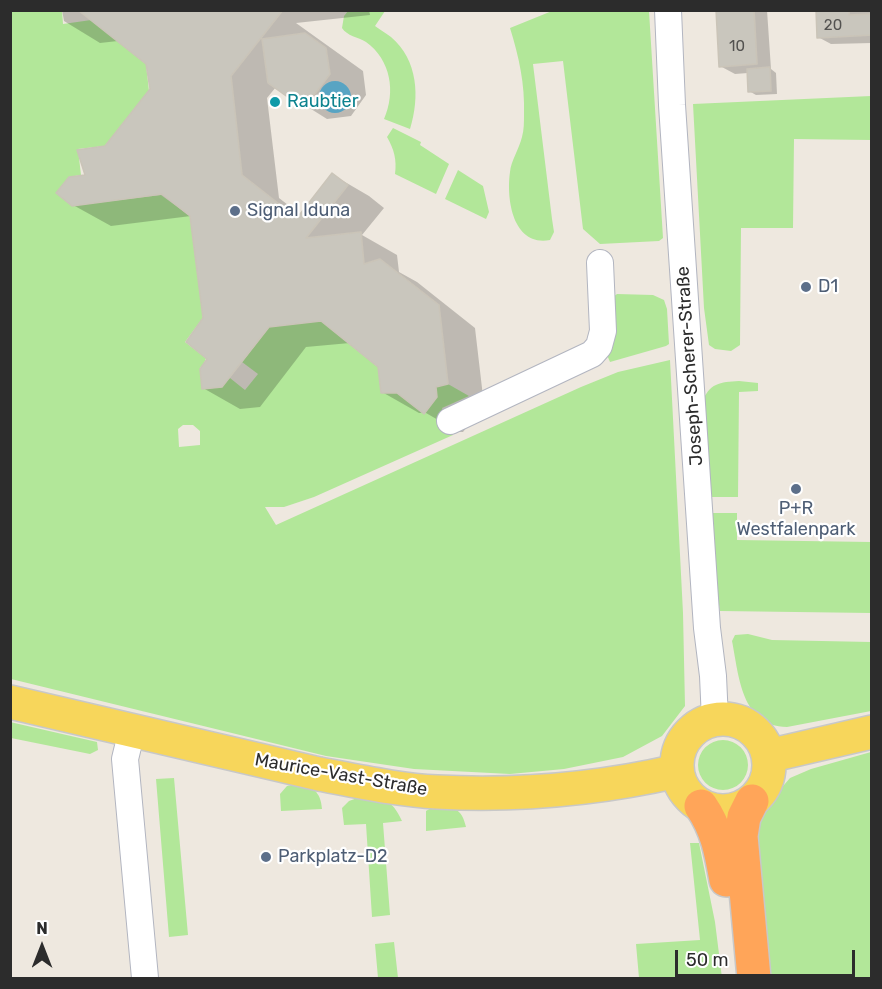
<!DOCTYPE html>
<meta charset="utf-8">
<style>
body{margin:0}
#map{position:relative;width:882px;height:989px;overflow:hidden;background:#eee8df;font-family:Rubik,sans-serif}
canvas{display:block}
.frame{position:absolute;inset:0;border:12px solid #2c2c2c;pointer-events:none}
.north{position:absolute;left:12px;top:917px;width:60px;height:60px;-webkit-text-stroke:4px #fff;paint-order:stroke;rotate:0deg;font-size:16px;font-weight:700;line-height:24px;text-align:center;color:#2c2c2c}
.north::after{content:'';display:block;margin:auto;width:21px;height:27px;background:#2c2c2c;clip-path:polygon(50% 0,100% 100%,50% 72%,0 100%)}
.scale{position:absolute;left:675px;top:950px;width:180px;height:27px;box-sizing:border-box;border:3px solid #2c2c2c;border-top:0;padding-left:8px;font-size:18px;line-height:21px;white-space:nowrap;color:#2c2c2c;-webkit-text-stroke:4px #fff;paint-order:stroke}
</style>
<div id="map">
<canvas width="882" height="989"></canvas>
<div class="frame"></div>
<div class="north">N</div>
<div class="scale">50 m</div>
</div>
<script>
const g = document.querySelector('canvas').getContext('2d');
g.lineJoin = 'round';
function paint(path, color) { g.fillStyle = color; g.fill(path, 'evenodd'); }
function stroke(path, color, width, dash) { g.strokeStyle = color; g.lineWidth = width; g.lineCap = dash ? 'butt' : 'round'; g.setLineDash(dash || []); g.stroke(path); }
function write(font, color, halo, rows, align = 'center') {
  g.font = font + ' Rubik,sans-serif'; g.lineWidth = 4.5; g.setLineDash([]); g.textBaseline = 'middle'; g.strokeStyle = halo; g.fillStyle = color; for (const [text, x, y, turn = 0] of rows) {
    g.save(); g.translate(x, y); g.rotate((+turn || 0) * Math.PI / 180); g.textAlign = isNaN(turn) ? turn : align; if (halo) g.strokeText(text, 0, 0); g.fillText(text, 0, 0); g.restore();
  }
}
const green = new Path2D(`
 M11 11H62L63 24 91 20 146 64 149 91 105 146 78 149 81 175 69 177 59 190V195L86 204 161 195 190 216 203 318 185 342 206 358 204 364 200 368 202 385 206 389 222 387 225 381 230 378 245 390 258 374 242 362 269 327 320 320 378 367 381 393 403 390 426 411 437 397 436 392 431 386 448 384 469 396 442 408 453 435 314 497 284 507H265L276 525 581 387 618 372 670 360 683 613 685 706 662 736 623 757 564 769 510 774 414 769 326 756 11 679ZM183 425H193L200 431V445L179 447 178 429Z
 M348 11H385L375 26C380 30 386 33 391 37 418 60 420 97 410 129L384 119C396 92 391 60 366 42 358 37 347 36 342 28L344 16Z
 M552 11H649L663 238 659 241 600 244 583 229 563 61 533 64 552 219 554 232 550 240C513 247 506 199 510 172 511 161 519 149 522 137 524 130 524 122 524 114 525 84 519 57 510 28Z
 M871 96V140L794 139 793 228H741L740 345 731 351 715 349 709 345 704 308 693 104Z
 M393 128 421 142 420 145 449 164 436 194 395 174C397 160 394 149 387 137Z
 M458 170 483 186 489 212 486 219 445 199Z
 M617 294 653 295 664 300 667 309 669 344 666 346 610 362 607 355 615 336 613 297Z
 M739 381 758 383V391L739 392 738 497H708L702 403C709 383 720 382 739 381Z
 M709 513H737V540L871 542V613L720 611 712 557Z
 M748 634 772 640 871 642V711L787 727C741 726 739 676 732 641L735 635Z
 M10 722 97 742 98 750 90 754 11 738Z
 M698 765a25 25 0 1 1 50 0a25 25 0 1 1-50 0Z
 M871 752V978H769L753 836 759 814 790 778 811 769Z
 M174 778 188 935 169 937 156 779Z
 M297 784C312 785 321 792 322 809L281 811 280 794 287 786Z
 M360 797C384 800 391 797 402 821L383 823 390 915 372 917 366 824 344 825 342 808 349 801Z
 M436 805C454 806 462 809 466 827L426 831V811Z
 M690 843H699L715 922 722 978H639L636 944 700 940Z
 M394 942 398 978H378L375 944Z`);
const water = new Path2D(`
 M319 97a16 16 0 1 1 32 0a16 16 0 1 1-32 0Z`);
const shadow = new Path2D(`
 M62 10H369L370 15 296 23 363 71 366 95 351 116 327 119 276 87 267 98 279 198 301 215 333 175 369 196 384 208 362 235 397 255 399 272 417 282 475 328 484 405 463 432H459L426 413H419L382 392 379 366 350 343 306 347 260 407 240 409 203 388 209 359 191 216 111 226 73 205 87 177 106 147 151 89 147 63 118 41 100 43 64 21Z
 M717 10H767L771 69 776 73 777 94 756 95 749 91 748 73 735 74 720 66Z
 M817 10H872V43L831 44 818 37Z`);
const building = new Path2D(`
 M78 10H283L231 76 242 175 297 218 332 173 348 185 306 238 361 232 364 264 380 259 439 305 448 384 436 387 437 397 424 414 397 393H381L378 367 321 321 269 327 222 387 202 389 200 369 207 359 186 342 203 318 190 216 162 194 72 206 56 193 69 177 85 175 77 150 105 146 150 89 146 64Z
 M716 10H754L757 64 719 67Z
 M816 10H849V15L872 14V35L817 38Z
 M305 33 326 48 330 74 314 95 289 98 268 83 262 39Z
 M770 67 771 91 748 92 747 69Z`);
const minor = new Path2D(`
 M668 10 672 105 707 628 713 676 715 720
 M450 421 592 354 599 346 603 331 600 263
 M132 730 125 759 145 978`);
const major = new Path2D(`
 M10 702 319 774C358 781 397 790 437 792 516 796 599 789 677 771
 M677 765a46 46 0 1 1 92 0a46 46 0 1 1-92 0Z
 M768 756 872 732`);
const highway = new Path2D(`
 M752 801 744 817 741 836 754 978
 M701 806C717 829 721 852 726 880`);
const markers = [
 [275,102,6,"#0f9aa8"],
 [235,211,6,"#5c6f8a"],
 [806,287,6,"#5c6f8a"],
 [796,489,6,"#5c6f8a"],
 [266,857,6,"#5c6f8a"]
];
const numberNames = [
 ["20",833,26],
 ["10",737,47]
];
const cultureNames = [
 ["Raubtier",287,102]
];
const serviceNames = [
 ["Signal Iduna",247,211],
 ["D1",818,287],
 ["P+R",796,509,"center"],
 ["Westfalenpark",796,530,"center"],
 ["Parkplatz-D2",278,857]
];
const streetNames = [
 ["Joseph-Scherer-Straße",690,366,-94],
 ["Maurice-Vast-Straße",341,775,10]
];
paint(green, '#b2e799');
paint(water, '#6ecdf4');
paint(shadow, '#0003');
paint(building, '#c9c6bd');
stroke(building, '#cac4b8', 1.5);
stroke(minor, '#b2b5c0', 28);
stroke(major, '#c8c8c8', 36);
stroke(highway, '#c8c8c8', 36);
stroke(minor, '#fff', 26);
stroke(major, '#f7d65b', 33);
stroke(highway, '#ffa559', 33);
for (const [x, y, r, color] of markers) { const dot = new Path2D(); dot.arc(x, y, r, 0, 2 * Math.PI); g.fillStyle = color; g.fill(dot); stroke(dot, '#fff', 2); }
write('15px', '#535250', null, numberNames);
write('18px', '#0d838f', '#fff', cultureNames, 'left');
write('18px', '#4e5e75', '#fff', serviceNames, 'left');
write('18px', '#2c2c2c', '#fff', streetNames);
</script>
